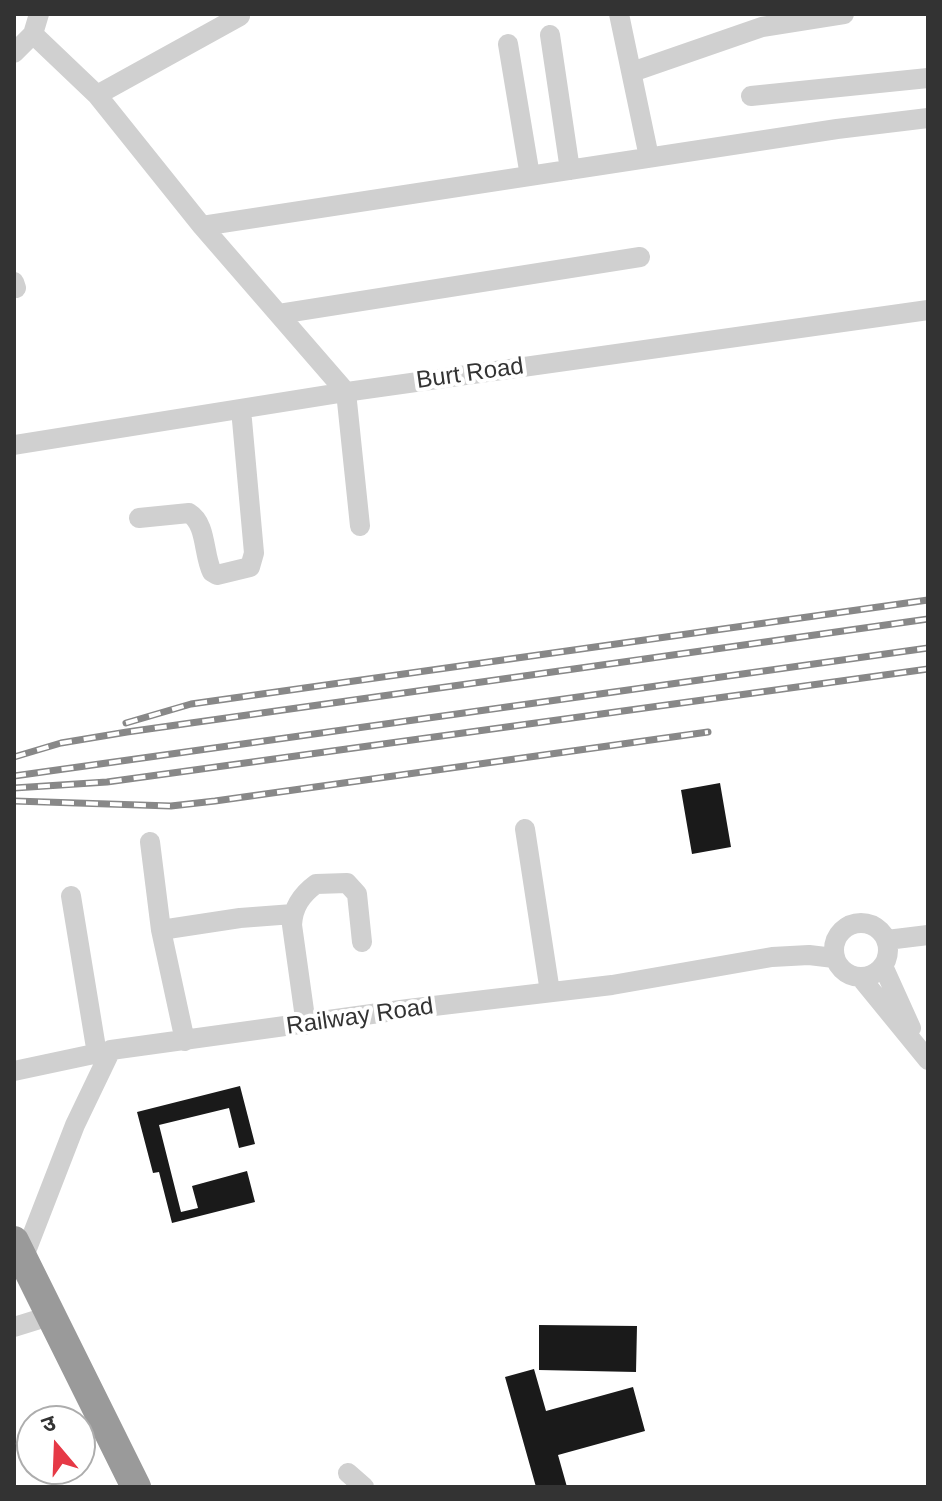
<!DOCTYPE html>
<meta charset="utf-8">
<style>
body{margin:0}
#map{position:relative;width:942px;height:1501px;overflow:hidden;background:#fff;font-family:Helvetica,"Noto Sans Devanagari",sans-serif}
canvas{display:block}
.frame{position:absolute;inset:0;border:16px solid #333;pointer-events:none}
.north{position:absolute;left:16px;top:1405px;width:80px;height:80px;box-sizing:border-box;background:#fff;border:2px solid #adadad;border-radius:50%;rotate:341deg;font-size:22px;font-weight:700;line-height:32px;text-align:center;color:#333}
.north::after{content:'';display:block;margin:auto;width:28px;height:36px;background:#e63946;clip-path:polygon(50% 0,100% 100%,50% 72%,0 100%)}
</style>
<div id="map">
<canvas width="942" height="1501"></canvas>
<div class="frame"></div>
<div class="north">उ</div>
</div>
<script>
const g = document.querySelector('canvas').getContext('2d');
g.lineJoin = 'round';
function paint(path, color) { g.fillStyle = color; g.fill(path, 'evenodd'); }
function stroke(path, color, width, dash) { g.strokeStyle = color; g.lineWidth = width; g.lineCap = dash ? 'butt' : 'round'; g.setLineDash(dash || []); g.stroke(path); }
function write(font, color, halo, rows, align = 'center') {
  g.font = font + ' Helvetica,sans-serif'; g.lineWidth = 8; g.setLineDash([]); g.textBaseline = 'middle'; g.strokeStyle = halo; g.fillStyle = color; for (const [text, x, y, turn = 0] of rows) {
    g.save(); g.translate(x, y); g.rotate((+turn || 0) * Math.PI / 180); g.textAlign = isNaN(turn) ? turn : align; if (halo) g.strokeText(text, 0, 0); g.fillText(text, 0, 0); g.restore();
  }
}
const building = new Path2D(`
 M720 783 731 847 692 854 681 790Z
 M240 1086 255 1144 239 1148 229 1108 159 1125 181 1212 198 1208 192 1186 247 1171 255 1202 172 1223 159 1172 153 1173 137 1112Z
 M539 1325 637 1326 636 1372 539 1370Z
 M534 1369 546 1411 633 1387 645 1431 558 1455 567 1487H536L505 1377Z`);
const minor = new Path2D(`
 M619 14 649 157
 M33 34 39 14
 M550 35 570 170
 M508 44 530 176
 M14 53 33 34 97 95 202 226 346 392 360 526
 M632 72 762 27 844 14
 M97 95 240 16
 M751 96 928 78
 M202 226 837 129 928 118
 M14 282 16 288
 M279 314 640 257
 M14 445 346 392 928 310
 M139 518 189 513C207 524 203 554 212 572L217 575 250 567 254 553 241 409
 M525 829 550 992
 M150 842 161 930 185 1041
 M71 896 97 1054
 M834 950a27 27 0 1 1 54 0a27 27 0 1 1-54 0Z
 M161 930 240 918 293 914
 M887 940 928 935
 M883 966 911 1028
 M861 978 928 1060
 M306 1025 292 925C293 907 301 895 316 884L347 883 357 894 362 942
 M14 1071 108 1051
 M23 1259 75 1125 111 1050 408 1009 612 985 772 957 809 955 834 958
 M14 1327 43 1318
 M348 1473 364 1487`);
const highway = new Path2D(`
 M14 1241 136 1487`);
const rail = new Path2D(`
 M126 723 191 704 928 600
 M14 757 61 743 127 732 928 619
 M14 776 928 648
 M14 788 107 782 928 669
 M14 801 171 806 215 801 708 732`);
const streetNames = [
 ["Burt Road",470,374,-8],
 ["Railway Road",360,1017,-8]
];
paint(building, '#1a1a1a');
stroke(minor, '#d0d0d0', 20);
stroke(highway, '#9a9a9a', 30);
stroke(rail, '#888', 7);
stroke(rail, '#fff', 4, [12]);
write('24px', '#333', '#fff', streetNames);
</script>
